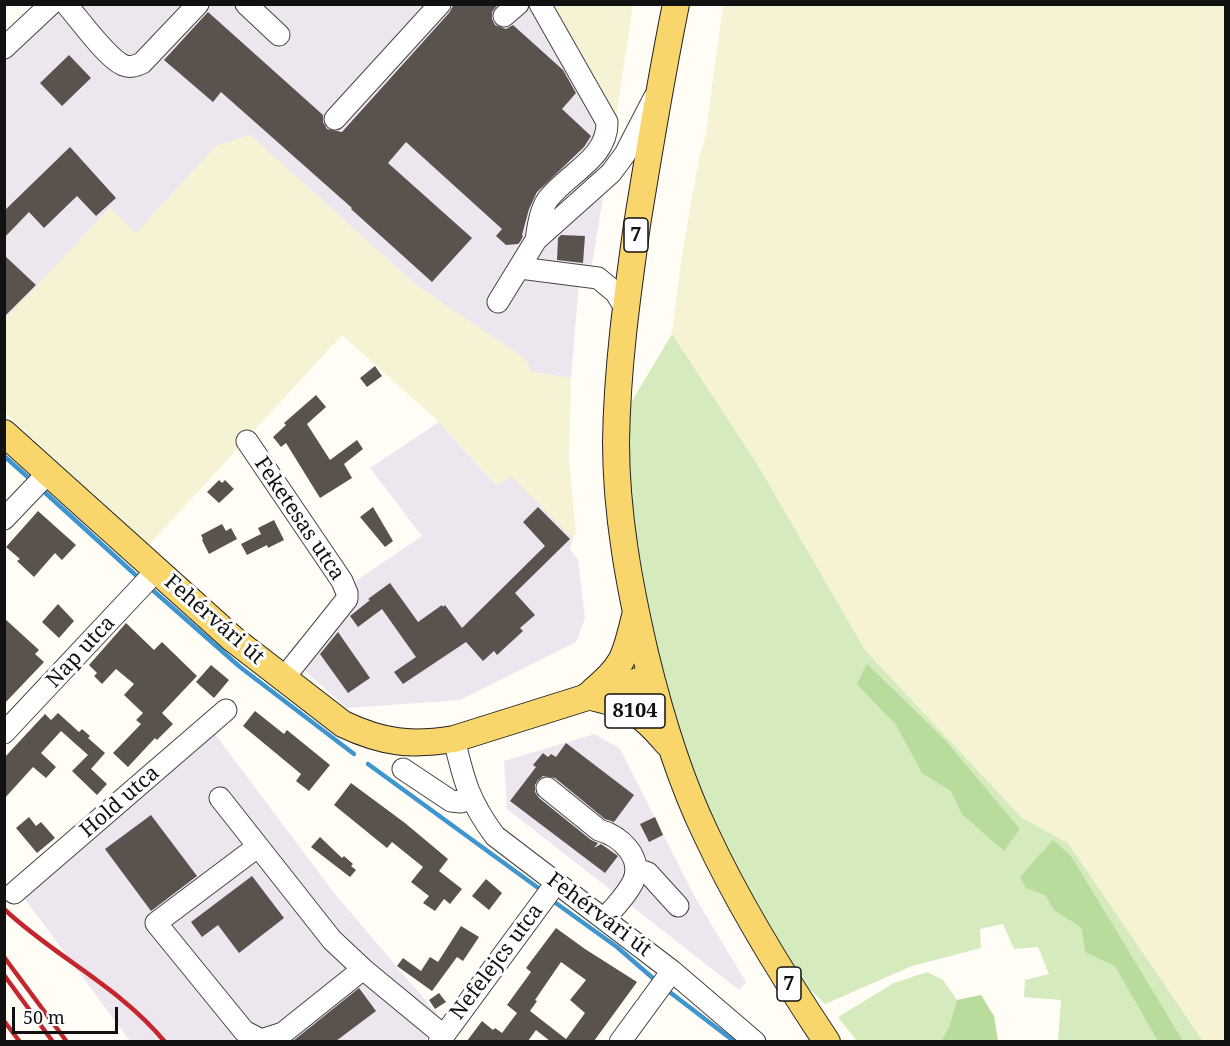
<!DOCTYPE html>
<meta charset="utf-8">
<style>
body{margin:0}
#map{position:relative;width:1230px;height:1046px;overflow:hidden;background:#fffdf5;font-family:"Noto Serif",serif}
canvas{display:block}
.frame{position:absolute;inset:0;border:6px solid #111;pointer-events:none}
.scale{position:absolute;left:12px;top:1007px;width:106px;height:27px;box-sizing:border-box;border:3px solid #111;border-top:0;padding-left:8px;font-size:18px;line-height:21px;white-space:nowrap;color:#111;-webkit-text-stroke:4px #fff;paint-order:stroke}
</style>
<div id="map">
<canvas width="1230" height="1046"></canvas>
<div class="frame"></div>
<div class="scale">50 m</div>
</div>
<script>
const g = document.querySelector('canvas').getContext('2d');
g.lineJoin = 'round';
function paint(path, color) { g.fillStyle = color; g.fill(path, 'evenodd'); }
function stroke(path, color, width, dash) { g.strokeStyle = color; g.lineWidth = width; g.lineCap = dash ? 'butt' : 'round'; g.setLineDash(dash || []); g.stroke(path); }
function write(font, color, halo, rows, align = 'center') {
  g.font = font + ' "Noto Serif",serif'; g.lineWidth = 6; g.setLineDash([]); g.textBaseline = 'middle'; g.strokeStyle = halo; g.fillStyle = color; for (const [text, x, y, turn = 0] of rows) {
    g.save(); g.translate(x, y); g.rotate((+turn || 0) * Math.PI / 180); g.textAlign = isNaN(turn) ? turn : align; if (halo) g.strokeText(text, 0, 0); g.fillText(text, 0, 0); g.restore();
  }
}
const industrial = new Path2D(`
 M64 5H547L615 125 591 270H580L571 378 531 372 524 358 416 285 250 135 216 146 136 234 110 208 5 320 4 61Z
 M439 422 496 485 511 476 573 538 570 549 578 560 585 618 576 642 460 700 347 708 286 654 354 582 422 536 370 468Z
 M214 733 334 893 443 1021 427 1029V1041L386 1042 384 1040 381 1042 130 1041 22 895Z
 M595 734 620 749 696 899 746 982 739 990 507 809 504 761Z`);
const farmland = new Path2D(`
 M547 5H633L615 125Z
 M723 5H1225V1041H1203L1068 843 1022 818 865 650 759 467 672 334 681 261 699 158 705 139Z
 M250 135 416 285 524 358 532 372 571 378 569 461 576 533 573 538 511 476 497 485 439 422 342 335 149 545 5 413 4 320 110 208 136 233 216 146Z`);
const green = new Path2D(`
 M672 334 759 467 865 650 1022 818 1068 843 1203 1041H1058L1061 1000 1024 997 1025 980 1049 974 1038 947 1014 949 1003 924 980 929 981 948 912 966 825 1004 798 978 748 892 720 833 694 776 677 728 652 634 637 545 633 508 629 462V406Z
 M927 972 943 980 957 1000 949 1027 941 1041H857L838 1017 894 983Z`);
const forest = new Path2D(`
 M867 664 945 740 1020 829 1004 851 962 814 951 791 922 773 896 725 857 684Z
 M1053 840 1071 856 1183 1041H1158L1115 966 1085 952 1082 928 1054 910 1045 895 1026 888 1020 877Z
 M981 995 994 1016 998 1041H941L949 1027 957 1000Z`);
const stream = new Path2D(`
 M4 456 30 479
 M40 488 140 579
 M148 586 240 667 354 754
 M368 764 541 890
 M553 901 617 947 655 980
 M667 990 735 1042`);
const building = new Path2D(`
 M454 4H498L492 12V19L495 25 506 29 513 25 563 70 576 93 562 109 591 136 584 147 537 192 529 209 522 235 523 236 520 242 518 244 506 245 496 236 502 229 406 142 388 163 472 238 432 282 351 209 352 208 221 92 213 102 164 60 208 12 323 115V122L327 129 342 132 449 13Z
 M69 55 91 78 62 106 40 83Z
 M70 147 116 198 96 216 77 196 44 228 29 212 4 238V211Z
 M561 235 585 236 583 263 557 260 558 238Z
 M4 255 36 285 4 317Z
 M375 366 382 376 367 387 360 378Z
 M316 395 326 407 307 424 330 460 357 440 363 449 344 464 352 478 320 498 286 443 281 447 273 437 286 425 284 423Z
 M219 480 222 483 225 480 234 489 219 503 207 492Z
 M373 507 393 541 385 547 360 517Z
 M538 507 570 539 515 593 535 615 520 628 523 631 497 655 494 651 483 661 466 642 403 684 394 672 416 657 382 609 358 627 350 616 370 600 368 599 390 583 418 622 442 605 443 607 445 605 462 628 545 546 523 522Z
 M38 511 76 545 62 560 55 553 34 577 17 561 20 559 6 547Z
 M274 520 284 540 268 548 267 545 247 555 241 544 261 534 258 528Z
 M222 524 226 531 231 528 237 539 209 554 202 540 203 539 201 535Z
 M58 604 74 621 59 638 42 622Z
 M4 618 39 650 35 654 44 662 4 704Z
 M126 623 154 650 162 642 197 676 162 713 173 724 157 740 155 738 128 767 113 753 141 724 136 720 143 713 124 695 134 684 116 669 102 684 94 676 97 673 89 665Z
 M338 632 370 678 348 693 320 654Z
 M211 665 229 680 214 698 196 682Z
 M255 711 284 734 287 730 330 765 309 791 296 781 301 774 243 726Z
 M58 713 79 732 82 729 90 736 88 738 105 753 91 769 107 784 97 795 72 771 88 755 61 731 41 753 56 767 46 778 33 767 4 799V758L45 714 51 720Z
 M566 743 634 795 614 822 605 819 555 778 543 776 538 780 535 785V792L539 798 591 840 598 843 594 848 601 844 618 856 605 873 510 801 536 767 533 765 543 753 548 757 551 754 556 757Z
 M351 783 405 823 448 859 439 871 462 889 450 904 444 899 435 911 423 903 429 896 411 882 423 867 392 842 387 848 334 805Z
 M151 815 197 876 151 911 105 849Z
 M29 817 36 826 41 822 55 838 37 853 16 828Z
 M655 817 663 835 649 842 640 824Z
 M320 837 342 858 344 856 353 864 351 866 356 870 350 877 311 847Z
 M252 876 284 918 239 953 218 925 202 937 191 922Z
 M486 879 502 893 489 910 472 896Z
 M461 926 479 937 463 961 457 957 432 991 397 966 403 958 421 971 430 957 438 962Z
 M556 928 585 949 637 982 594 1041H550L536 1030 528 1041H467L482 1021 493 1030 495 1028 502 1033 517 1013 507 1005 531 972 526 968ZM561 962 586 980 570 1000 585 1013 566 1039 530 1011 537 1001 535 1000Z
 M359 988 376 1011 336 1041H293Z
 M439 993 446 1002 435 1009 429 1000Z`);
const minor = new Path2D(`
 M66 4C79 19 107 58 123 65 130 68 135 66 142 63L198 4
 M246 4 279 35
 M504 16 518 4
 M4 48 51 4
 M335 119 440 4
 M536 240C538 227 540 210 548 199 568 173 608 158 607 122L540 4
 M520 268 598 278 616 293 625 308
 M498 302 536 240 611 173 625 154 654 98
 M247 441 342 581 347 593V599L283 679
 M4 519 48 473
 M4 733 157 570
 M454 739C464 781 469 801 495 836L672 971 755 1042
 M403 769 451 801 461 802 471 799
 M547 788 599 830C621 836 644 858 633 882 626 896 614 908 604 919
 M220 798 332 940 363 969 443 1035
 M257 847 156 923 244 1031 261 1040 283 1033 363 969
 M636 869 648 873 678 906
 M14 893 226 710
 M439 1042 556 883
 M620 1042 672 971`);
const major = new Path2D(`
 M676 4C661 78 649 151 637 225 627 297 617 369 616 442 616 513 629 584 645 653 660 715 678 776 706 834 739 905 783 976 827 1042
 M4 433 233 639 343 724C383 743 411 746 454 739L651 677
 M593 691C625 665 625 655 635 616
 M587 696C628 705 639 710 667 743`);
const rail = new Path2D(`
 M4 909C55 957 120 987 165 1042
 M4 957 67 1042
 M4 975 53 1042
 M4 1021 20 1042`);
const shields = [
 [636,235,24],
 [635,711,60],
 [789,984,24]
];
const shieldNames = [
 ["7",636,235],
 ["8104",635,711],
 ["7",789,984]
];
const streetNames = [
 ["Feketesas utca",299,519,56],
 ["Fehérvári út",214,620,41],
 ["Nap utca",81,652,-47],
 ["Hold utca",120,802,-41],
 ["Fehérvári út",599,915,37],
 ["Nefelejcs utca",497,962,-53]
];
paint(industrial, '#eee6ef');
paint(farmland, '#f6f3d4');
paint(green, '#d5ebbd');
paint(forest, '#b9dc9c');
stroke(stream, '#3f96cf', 4.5);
paint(building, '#5a524d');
stroke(minor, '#444', 23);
stroke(major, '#222', 28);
stroke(minor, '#fff', 21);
stroke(major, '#f9d66b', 26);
stroke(rail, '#c4262e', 4.5);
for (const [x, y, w] of shields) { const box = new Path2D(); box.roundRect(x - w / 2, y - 17, w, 34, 4.5); g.fillStyle = '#fff'; g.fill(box); stroke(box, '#111', 1.5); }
write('bold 20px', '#111', null, shieldNames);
write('21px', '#111', '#fff', streetNames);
</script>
